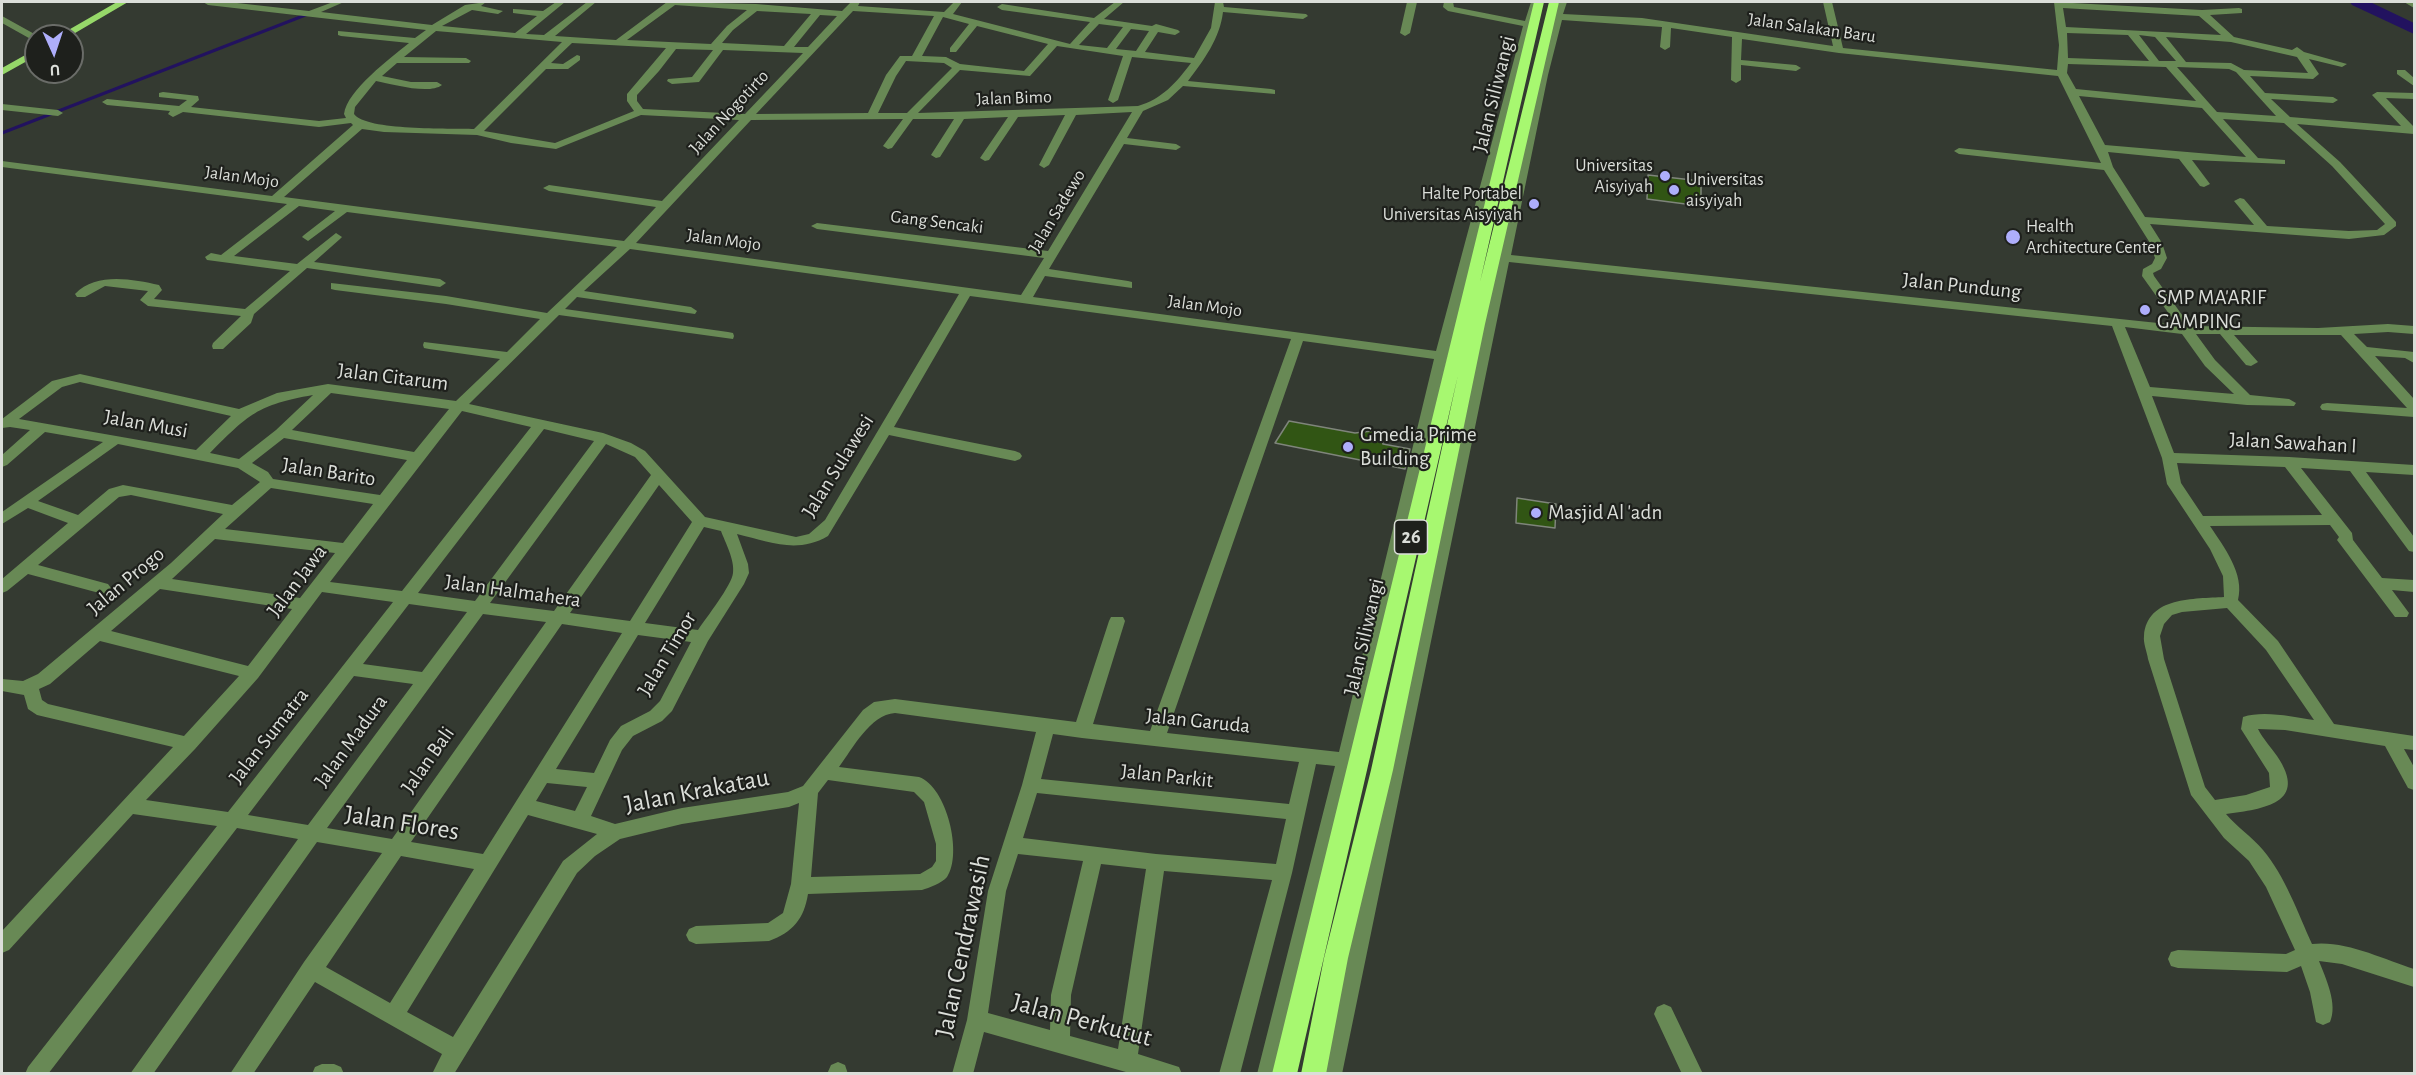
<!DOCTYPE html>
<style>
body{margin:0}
#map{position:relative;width:2416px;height:1075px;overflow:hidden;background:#343a31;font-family:"Alegreya Sans",sans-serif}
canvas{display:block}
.frame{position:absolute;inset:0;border:3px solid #dbded9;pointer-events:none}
.north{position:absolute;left:24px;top:24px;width:60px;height:60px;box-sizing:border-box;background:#1e201c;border:2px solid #6a6c68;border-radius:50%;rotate:177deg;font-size:16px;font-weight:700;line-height:24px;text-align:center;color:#dbded9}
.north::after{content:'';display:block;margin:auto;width:21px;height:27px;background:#aeaefb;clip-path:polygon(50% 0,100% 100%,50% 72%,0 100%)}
</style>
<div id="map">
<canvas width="2416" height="1075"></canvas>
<div class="frame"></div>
<div class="north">U</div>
</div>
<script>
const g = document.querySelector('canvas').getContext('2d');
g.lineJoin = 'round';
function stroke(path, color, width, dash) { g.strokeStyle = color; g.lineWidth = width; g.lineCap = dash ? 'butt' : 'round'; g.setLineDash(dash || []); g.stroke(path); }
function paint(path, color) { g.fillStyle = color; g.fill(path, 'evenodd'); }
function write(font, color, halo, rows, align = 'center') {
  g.font = font + ' "Alegreya Sans",sans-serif'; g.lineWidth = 4.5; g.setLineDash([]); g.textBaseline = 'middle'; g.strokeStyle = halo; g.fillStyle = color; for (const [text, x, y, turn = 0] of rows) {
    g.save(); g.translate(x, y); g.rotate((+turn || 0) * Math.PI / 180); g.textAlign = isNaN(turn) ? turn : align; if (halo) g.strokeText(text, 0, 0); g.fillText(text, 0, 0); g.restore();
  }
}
const stream = new Path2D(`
 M2 133 308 14`);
const river = new Path2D(`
 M2350 2H2370L2414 23V34L2352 5Z`);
const building = new Path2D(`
 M1648 175 1701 181V206L1647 199Z
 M1289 421 1355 433 1380 430 1383 444 1410 449 1405 469 1275 443Z
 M1517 498 1556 504 1555 528 1516 523Z`);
const minor = new Path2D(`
 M203 2H228L309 11 333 2H344L321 12 432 25 465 5 486 2 481 6 503 11 498 14 472 10 442 26 515 33 537 16 513 13V9L543 11 556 2H565L526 34 544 35 587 2H596L555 36 616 40 667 2 756 4 842 11 851 2H860L858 6 944 12 954 2H962L953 14 1070 44 1090 22 1002 10 997 7 1002 4 1094 18 1115 2H1124L1104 19 1152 26 1156 24 1178 30 1180 32 1175 35 1158 32 1145 52 1194 58 1211 28 1215 2H1223L1224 7 1306 14 1308 16 1303 19 1223 12C1220 38 1204 60 1188 81L1271 89 1275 90V94L1183 86 1168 100 1143 111 1127 138 1176 144 1181 147 1176 150 1124 144 1049 269 1128 281 1132 282V288L1045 276 1033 297 1436 351 1523 26 1448 11 1443 7 1444 2H1453L1454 7 1525 21 1531 2H1539L1513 95 1466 291 1448 356 1347 791 1278 1074H1257L1335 766 1316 764 1292 873 1240 1074H1219L1272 880 1164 871 1138 1054 1179 1067 1182 1074H1133L984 1032 973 1074H952L967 1020 988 891 1022 785 1036 732 895 713C870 715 853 748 839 767L919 777C947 787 963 854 947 877 942 883 929 888 922 890L808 894C804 919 793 932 769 941L696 944 689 941 686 935 689 929 696 926 768 923 783 913 791 884 799 803 789 807 682 824 620 839 595 856 577 873 454 1074H432L442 1054 315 982 253 1074H230L304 962 382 853 317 842 153 1074H130L298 839 237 828 48 1074H25L28 1067 217 826 133 814 9 950 2 953V931L173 747 37 715 28 709 24 695 2 691V679L23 681 38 674 171 563 223 514 131 495 119 497 38 565 108 584 111 588 108 592 103 594 28 574 7 591 2 593V579L68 523 28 508 2 524V512L103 442 45 432 7 465 2 467V455L30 430 10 427 2 428V419L52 381 80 374 239 409 277 393 328 384 456 401 500 359 429 349 424 348 423 345 424 342 507 352 540 319 446 304 335 290 331 289V283L446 296 547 313 617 247 347 212 308 241 302 237 304 235 335 211 299 206 234 256 297 264 336 233 342 237 340 239 314 262 440 279 446 283 440 287 307 268 254 314 251 323 223 349H213L212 346 213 343 241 316 148 306 140 300 148 291 105 286 85 297H77L75 294C96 272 132 279 159 285L162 290 154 299 245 309 290 271 207 260 205 257 211 253 221 255 287 204 2 167V161L272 196 353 125 351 123 319 127 183 112 173 117 168 114 170 111 107 105 102 102 107 99 179 106 187 100 159 97V93L163 92 198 96 199 100 191 107 319 121 346 118 344 114C347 90 391 58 409 43L341 36 338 35V31L415 38 426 30 208 5ZM675 5 747 10 727 26 711 44 627 40ZM757 11 811 14 784 46 722 43 733 30ZM853 11 934 16 912 56H900L886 75 868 113 756 114ZM820 15 837 16 808 47H794ZM943 17 969 24 950 48V52H956L977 26 1048 44 1024 71 960 64 946 57 922 56ZM1099 24 1123 27 1107 48 1079 45ZM1131 29 1149 31 1136 51 1116 49ZM436 31 562 42 474 129C451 128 366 131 354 114L355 107 376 81C392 84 429 95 442 85L437 82H411L382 76 397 63H469L471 61 466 58 404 57ZM572 43 666 48 627 94V101L634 111 555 143 484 131 546 69H568L580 60V56L577 55 563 64 551 63ZM1057 46 1123 56 1108 100 1113 103 1118 100 1132 57 1191 63C1176 83 1162 99 1138 106L918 113 960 70 1030 76ZM676 49 713 50 692 77 668 79 667 81 672 84 699 82 723 50 803 53 745 114 643 109 637 101V95L659 71ZM906 61 944 63 952 68 907 113H878L896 76ZM1132 112 1048 251 817 223 811 226 817 229 1044 258 1021 295 636 243 751 120 903 119 883 146 888 149 892 148 913 119H954L931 155 936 158 940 157 964 119 1008 117 980 158 985 161 989 160 1018 117 1065 115 1039 165 1044 168 1049 165 1076 115ZM641 115 739 120 662 201 549 185 543 188 549 191 656 207 624 241 284 197 362 129 384 132 477 135 511 143 556 149ZM630 249 959 294 825 520 809 534 796 537 705 517 645 451 631 443 603 433 469 404 559 315 733 339 734 336 733 333 728 332 565 309 577 297 695 314 697 311 691 307 584 291ZM970 296 1291 339 1150 731 1093 724 1125 621 1123 617H1111L1109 621 1076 722 895 699 874 702 863 710 803 786 788 792 682 808 615 824 591 816 622 750 633 736 662 721 672 711 708 641 744 584 749 573 748 564 737 534C770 542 797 554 828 536L889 435 1015 461 1020 459 1022 456 1020 453 1015 451 894 427ZM1303 341 1434 359 1339 752 1167 733ZM80 382 231 416 196 450 19 419 62 387ZM331 393 449 409 414 452 292 430ZM313 395 276 430 239 459 210 453C249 414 257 405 313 395ZM462 411 531 427 402 591 330 582ZM544 429 594 441 475 601 418 593ZM284 438 407 460 380 495 273 479 268 472 252 463ZM118 444 238 468 260 482 232 505 123 485 109 489 78 515 38 501ZM606 444 635 457 651 475 554 611 490 603ZM659 485 692 522 630 621 570 613ZM271 488 373 504 343 543 225 529ZM704 527 721 531C725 542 735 560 733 573 732 585 706 618 698 630L645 623ZM215 539 335 553 300 598 172 579ZM160 589 292 609 248 666 111 631ZM322 592 393 602 228 812 146 800 195 749 258 678ZM409 604 467 612 422 672 363 664ZM483 614 546 622 392 839 327 828ZM562 624 622 633 483 854 411 842ZM638 635 691 642 660 701 650 711 621 726 610 740 594 773 556 769ZM100 641 239 676 184 736 48 704 42 700 39 689 50 684ZM354 676 413 684 308 825 248 815ZM1053 734 1082 738 1299 762 1289 804 1041 779ZM828 780 914 792 924 802 936 844V861L932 867 920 874 811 877 818 793ZM547 783 587 787 575 811 536 801ZM1037 793 1286 819 1276 864 1156 854 1023 838ZM528 815 597 834 563 861 453 1037 407 1012ZM1018 854 1083 861 1051 995 1050 1030 988 1013 1006 891ZM401 856 474 869 390 1003 326 967ZM1101 864 1146 869 1118 1049 1070 1036 1071 995Z
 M1407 2H1417L1410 33 1405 36 1400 33Z
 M1557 2H1567L1563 14 1642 18 1833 46 1823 2H1832L1843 48 2057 70 2059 45 2054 2 2202 10 2239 8 2242 9V13L2210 15 2234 37 2292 50 2297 47 2304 52 2347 64 2342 67 2309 59 2319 74 2313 79 2250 76 2265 93 2333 97 2338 100 2333 103 2271 99 2290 117 2401 126 2372 95 2377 92 2414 93V99L2386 98 2414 127V134L2297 124 2340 162 2396 222V226L2384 235 2349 239 2150 224 2162 243 2167 258 2161 269 2153 273 2154 276 2190 326 2318 328 2388 324 2414 326V334L2388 332 2354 334 2367 347 2414 352V363L2405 358 2375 356 2414 399V417L2322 410 2320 407 2322 404 2327 403 2407 408 2341 335H2234L2258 362 2251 366 2246 365 2220 334H2196L2215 360 2250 395 2289 399 2296 403 2294 406 2247 405 2152 396 2174 453 2289 457 2414 465V475L2366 472 2414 537V552L2409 551 2350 471 2301 468 2352 533 2353 540 2382 578 2414 580V592L2392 590 2409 613 2407 617H2395L2340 544 2337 540 2339 537 2330 525 2210 526C2224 547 2245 574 2238 600L2278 641 2334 724 2414 736V750L2404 749 2414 767V790L2408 788 2385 746 2285 730 2258 729C2263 739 2271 747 2277 756 2309 803 2264 809 2226 814 2237 827 2252 837 2263 850 2285 876 2298 913 2312 944 2345 940 2383 959 2414 969V987L2342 964 2319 961C2326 979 2338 1004 2330 1022L2323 1025 2316 1022 2310 992 2301 966 2287 972 2178 968 2171 966 2168 959 2171 952 2178 950 2286 954 2295 950 2266 887 2249 861 2224 838 2191 795 2148 659C2147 652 2143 643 2144 636 2147 596 2195 599 2224 597L2223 576 2210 549 2167 484 2162 458 2112 326 1509 262 1342 1074H1321L1538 75ZM2063 8 2199 16 2221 35 2066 27ZM1562 20 1662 27 1660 47 1665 50 1670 47 1671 28 1732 37 1731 80 1736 83 1741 80V65L1796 71 1801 68 1796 65 1741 60 1742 39 1839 53 2058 76 2101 163 1959 148 1954 151 1959 154 2104 170 2150 243 2155 258 2152 264 2143 269 2142 276 2177 325 1511 255 1548 75ZM2067 33 2128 35 2149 61 2068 58ZM2139 35 2155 37 2176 61H2159ZM2166 37 2231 42 2297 57 2308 73 2244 70 2231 63 2186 62ZM2068 64 2166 67 2196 101 2076 89 2067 73ZM2177 67 2229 69 2236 72 2276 116 2217 112ZM2079 96 2202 108 2246 157 2105 145ZM2223 119 2284 123 2332 166 2385 224 2377 230 2349 231 2267 226 2244 199 2240 198 2234 201 2254 225 2145 217 2113 167 2108 152 2179 159 2200 186 2204 187 2210 184 2192 160 2285 164V160L2258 158ZM2125 327 2182 334 2205 366 2234 394 2150 387ZM2177 463 2285 467 2322 515 2203 516 2181 483ZM2227 608 2266 650 2314 720C2293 717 2264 710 2243 717L2241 729 2269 773 2270 787 2246 795 2215 800 2205 787 2164 659 2160 636 2164 624 2172 615 2182 612Z
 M2404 2H2414V8Z
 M2 16 38 36 36 42 2 23Z
 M2397 70H2405L2414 78V86L2397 74Z
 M2 104 58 110 63 113 58 116 2 110Z
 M1664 1004 1671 1007 1703 1074H1682L1654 1014 1657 1007Z
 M838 1062 845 1065 848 1074H827L831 1065Z
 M322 1064H334L341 1067 344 1074H312L315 1067Z`);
const major = new Path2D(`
 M117 2H128L70 36H58Z
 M36 49V56L2 75V68Z`);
const highway = new Path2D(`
 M1534 2H1544L1480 282 1549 2H1559L1485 324 1393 770 1348 958 1326 1074H1301L1324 958 1371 770 1458 375 1297 1074H1272Z`);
const markers = [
 [1665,176,6,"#aeaefb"],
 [1674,190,6,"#aeaefb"],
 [1534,204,6,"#aeaefb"],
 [2013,237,8,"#aeaefb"],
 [2145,310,6,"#aeaefb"],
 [1348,447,6,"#aeaefb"],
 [1536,513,6,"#aeaefb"]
];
const farStreetnames = [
 ["Jalan Salakan Baru",1812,28,8],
 ["Jalan Bimo",1014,98,-2],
 ["Jalan Nogotirto",729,112,-47],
 ["Jalan Mojo",242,177,8],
 ["Jalan Sadewo",1057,211,-59],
 ["Gang Sencaki",937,222,7],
 ["Jalan Mojo",724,240,8],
 ["Jalan Mojo",1205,306,8]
];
const farPoinames = [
 ["Universitas",1653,166],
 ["Aisyiyah",1653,187],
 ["Universitas",1686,180,"left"],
 ["aisyiyah",1686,201,"left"],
 ["Halte Portabel",1522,194],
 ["Universitas Aisyiyah",1522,215],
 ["Health",2026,227,"left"],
 ["Architecture Center",2026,248,"left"]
];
const shields = [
 [1411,537,33]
];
const shieldNames = [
 ["26",1411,537]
];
const streetNames = [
 ["Jalan Siliwangi",1494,94,-76],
 ["Jalan Pundung",1962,286,6],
 ["Jalan Citarum",393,377,7],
 ["Jalan Musi",146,424,10],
 ["Jalan Sawahan I",2293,443,3],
 ["Jalan Sulawesi",838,466,-58],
 ["Jalan Barito",329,472,9],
 ["Jalan Progo",126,581,-40],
 ["Jalan Jawa",297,581,-53],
 ["Jalan Halmahera",513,591,8],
 ["Jalan Siliwangi",1364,637,-77],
 ["Jalan Timor",667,654,-59],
 ["Jalan Garuda",1198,721,6],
 ["Jalan Sumatra",269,736,-52],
 ["Jalan Madura",351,741,-54],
 ["Jalan Bali",428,760,-55],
 ["Jalan Parkit",1167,776,6]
];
const poiNames = [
 ["SMP MA'ARIF",2157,298],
 ["GAMPING",2157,322],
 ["Gmedia Prime",1360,435],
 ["Building",1360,459],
 ["Masjid Al 'adn",1548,513]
];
const nearStreetnames = [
 ["Jalan Krakatau",697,791,-11],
 ["Jalan Flores",402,823,9],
 ["Jalan Cendrawasih",963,946,-78],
 ["Jalan Perkutut",1082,1020,15]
];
stroke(stream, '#22125f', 3);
paint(river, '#22125f');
paint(building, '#315514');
stroke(building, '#7f857b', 1.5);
paint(minor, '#688955');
paint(major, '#96d869');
paint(highway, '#a7f870');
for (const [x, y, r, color] of markers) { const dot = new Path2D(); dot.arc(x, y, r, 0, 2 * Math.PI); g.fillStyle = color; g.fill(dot); stroke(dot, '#1e201c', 2); }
write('18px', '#dbded9', '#1e201c', farStreetnames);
write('18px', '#dbded9', '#1e201c', farPoinames, 'right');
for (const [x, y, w] of shields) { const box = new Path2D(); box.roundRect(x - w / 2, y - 17, w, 34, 4.5); g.fillStyle = '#1e201c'; g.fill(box); stroke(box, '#dbded9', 1.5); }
write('bold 20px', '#dbded9', null, shieldNames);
write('21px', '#dbded9', '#1e201c', streetNames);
write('21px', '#dbded9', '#1e201c', poiNames, 'left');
write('26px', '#dbded9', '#1e201c', nearStreetnames);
</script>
